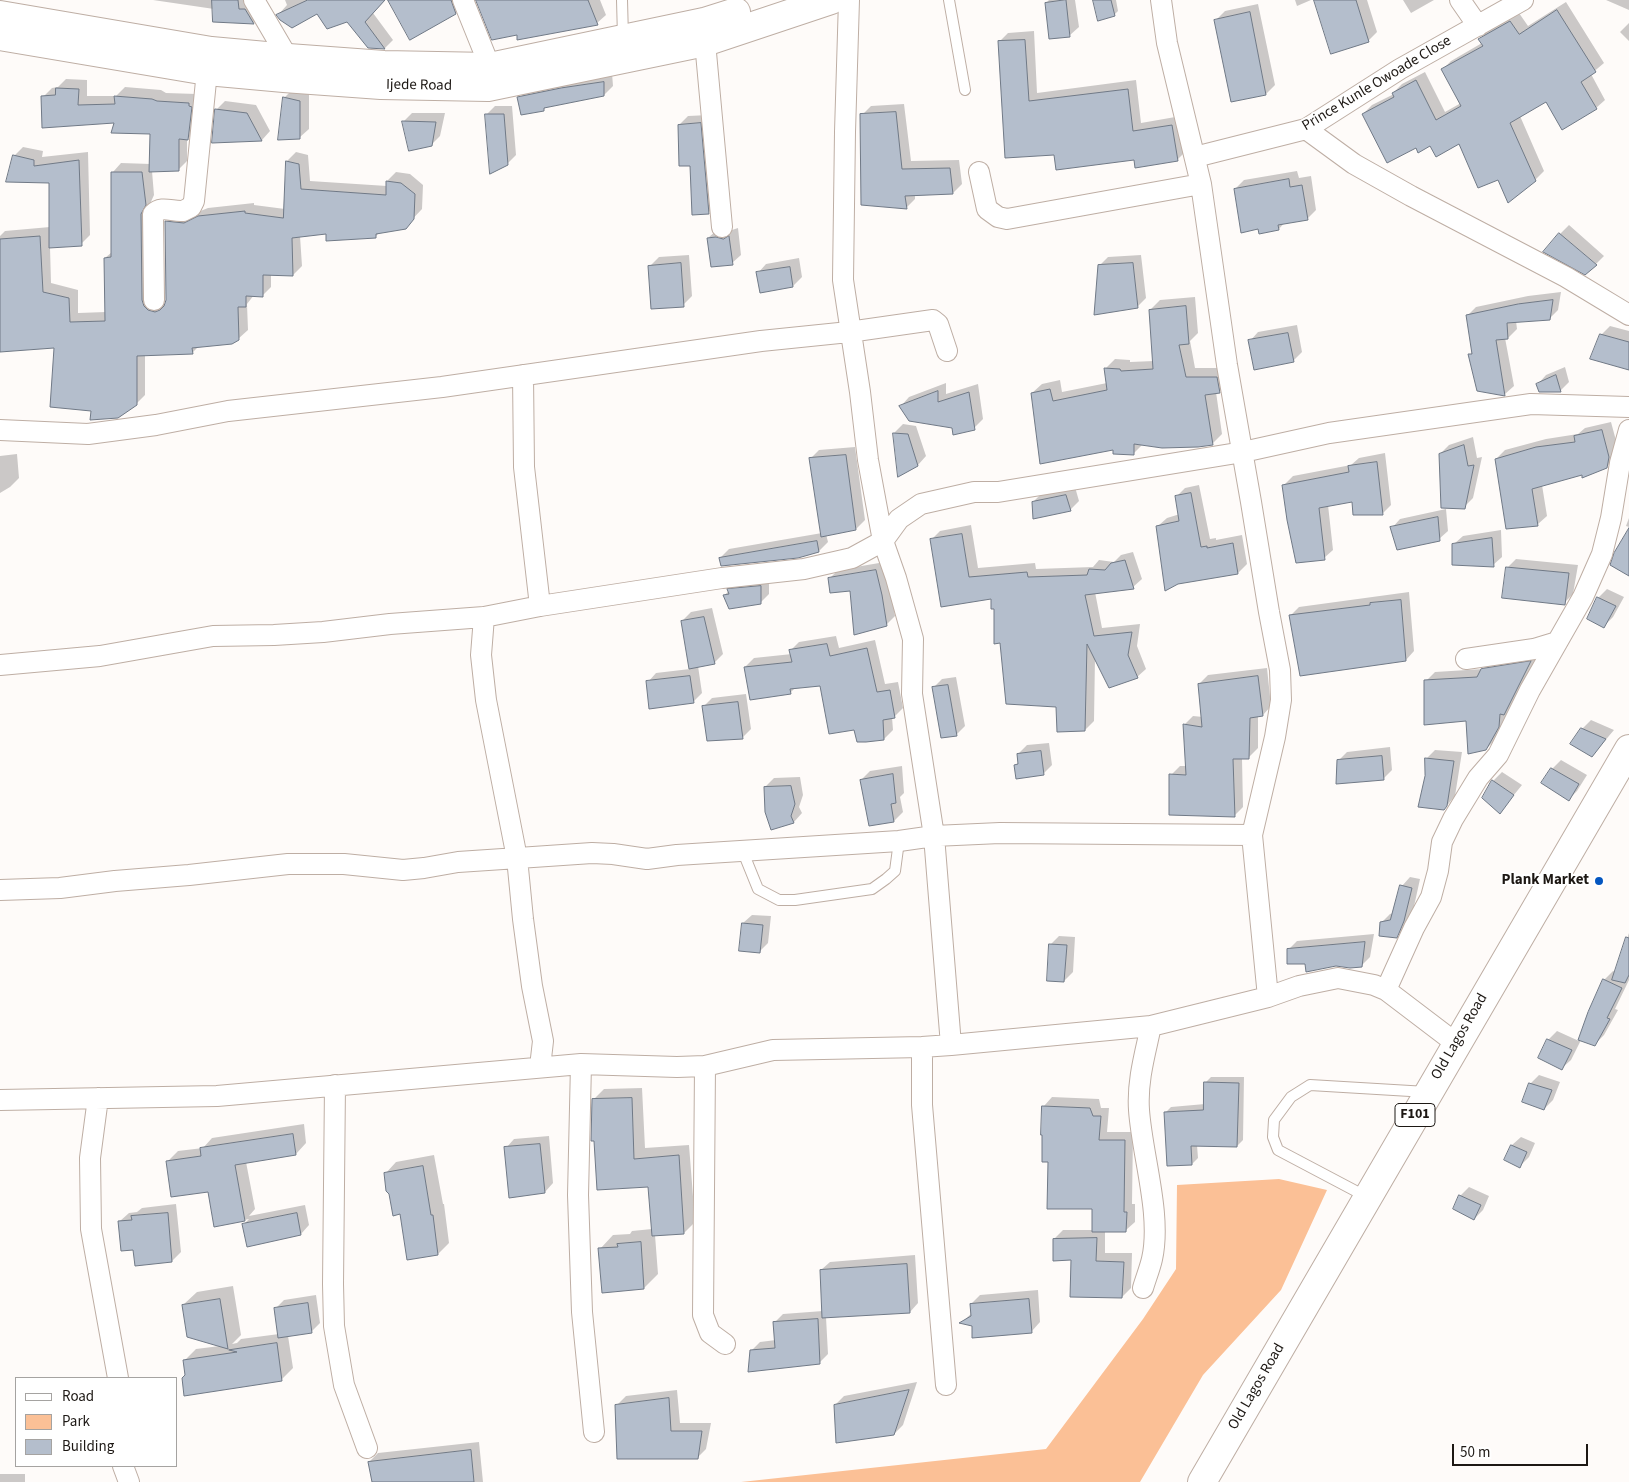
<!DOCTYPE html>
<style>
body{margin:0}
#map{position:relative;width:1629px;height:1482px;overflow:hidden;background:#fefbf9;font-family:"Source Sans 3",sans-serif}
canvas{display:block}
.legend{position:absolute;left:15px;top:1377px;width:162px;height:90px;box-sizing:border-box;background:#fff;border:1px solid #a5a3a1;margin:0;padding:6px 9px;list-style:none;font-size:15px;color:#1d1814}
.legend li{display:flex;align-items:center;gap:10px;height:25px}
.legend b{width:25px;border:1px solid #a5a3a1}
.scale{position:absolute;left:1452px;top:1444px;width:136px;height:22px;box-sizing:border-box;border:2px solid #1d1814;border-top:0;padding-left:6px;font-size:15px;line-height:18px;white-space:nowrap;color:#1d1814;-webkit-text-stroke:4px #fff;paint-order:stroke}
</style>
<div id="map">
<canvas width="1629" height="1482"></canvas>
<ul class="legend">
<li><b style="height:6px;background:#fff"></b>Road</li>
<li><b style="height:14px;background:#fbc096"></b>Park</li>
<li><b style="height:14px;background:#b4becc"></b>Building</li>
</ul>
<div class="scale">50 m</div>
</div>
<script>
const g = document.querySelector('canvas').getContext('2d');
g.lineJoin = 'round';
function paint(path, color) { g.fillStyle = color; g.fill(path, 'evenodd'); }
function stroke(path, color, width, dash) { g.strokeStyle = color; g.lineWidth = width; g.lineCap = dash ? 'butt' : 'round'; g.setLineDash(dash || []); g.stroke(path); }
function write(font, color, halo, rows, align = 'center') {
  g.font = font + ' "Source Sans 3",sans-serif'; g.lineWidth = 4; g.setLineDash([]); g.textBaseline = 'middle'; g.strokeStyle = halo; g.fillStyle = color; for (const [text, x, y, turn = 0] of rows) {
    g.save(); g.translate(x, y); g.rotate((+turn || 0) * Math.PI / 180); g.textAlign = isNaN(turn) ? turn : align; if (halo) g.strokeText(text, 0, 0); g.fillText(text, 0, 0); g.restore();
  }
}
const green = new Path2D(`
 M1279 1179 1327 1190 1281 1290 1203 1375 1140 1482H741L1046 1449 1143 1319 1176 1269 1177 1185Z`);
const shadow = new Path2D(`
 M153 0H247L262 15 254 23 214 21V9Z
 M285 0H385L373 13 393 40 385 48 368 47 347 21 317 12 278 15 287 5Z
 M390 0H462L464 4 455 13Z
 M477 0H600L606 15 597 23 518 34Z
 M1049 0H1075L1079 27 1070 35 1046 3Z
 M1095 0H1116L1118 11 1114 15Z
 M1295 0H1311L1297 6Z
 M1316 0H1367L1377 32 1368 41Z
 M1403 0H1434L1411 13Z
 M1606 0H1629V10Z
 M1566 2 1604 63 1591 74 1605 100 1596 108 1546 100 1520 116 1544 171 1535 180 1498 178 1459 142 1417 147 1363 114 1372 105 1394 94 1393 93 1402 84 1425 72 1445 112 1461 103 1442 70 1451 61 1482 43 1480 39 1488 30 1519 13 1528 26Z
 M1258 4 1275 85 1266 94 1232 101 1216 20 1225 11Z
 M1629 23V41L1620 32Z
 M1034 31 1037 93 1136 80 1141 123 1181 116 1186 151 1177 160 1135 159 1056 154 1006 157 999 42 1008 33Z
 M612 73 613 86 604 95 547 106 543 110 519 98 528 89Z
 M66 79 87 80V96H116L125 87 161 90 166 93 197 94V130L187 139V161L178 170 152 171 154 195 150 204 157 302 163 303H166V222L175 213 193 214 208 208 254 203V205L285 209 287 161 296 152 308 155 310 181 387 186V181L396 172 410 174 423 185 422 209 405 227 380 232 375 237 327 233 300 236 302 266 293 275 271 274V287L262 296 254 295 247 304 248 330 238 339 199 346 192 353 145 354V395L136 404 92 410 56 347 0 351V236L5 231 50 227 51 182 14 156 23 147 43 151 42 157 88 152 90 235 81 244 50 247 51 283 78 290V313L106 312 105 258 112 252 113 172 121 163 151 164V133L43 97 52 88 58 87Z
 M293 89 309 93V129L300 137 284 98Z
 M225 101 256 105 270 131 262 140 213 142 216 110Z
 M904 104 911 161 959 160 962 184 953 193 915 194V199L906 208 862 115 871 106Z
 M495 106H512L516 155 507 164 486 115Z
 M412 113H445L440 136 431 145 403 122Z
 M709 115 717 204 708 213 679 125 688 116Z
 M1297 171 1299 178 1311 176 1316 210 1307 219 1285 222 1279 229 1235 189 1244 180Z
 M1569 225 1604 256 1596 264 1560 234Z
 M738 228 741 255 732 263 708 238 717 230 725 229 732 230Z
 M689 255 692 296 683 305 650 266 659 257Z
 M1141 255 1146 298 1137 307 1099 266 1108 257Z
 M799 258 802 277 793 286 758 273 766 264Z
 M1561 292 1558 310 1549 319 1516 321 1517 329 1508 338H1505L1514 386 1505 394 1478 390 1470 355 1473 351 1467 316 1476 307 1528 296Z
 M1195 297 1198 333 1190 341 1195 368H1227L1229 382 1219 392H1216L1222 434 1212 444H1143L1134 453 1114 448 1032 393 1042 384 1060 380 1062 392 1107 383 1105 369 1115 359 1130 360V362L1154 361 1150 310 1160 300Z
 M1297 325 1302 352 1293 361 1250 341 1258 332Z
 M1610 326 1629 331V365L1601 335Z
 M1565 367 1569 382 1560 391 1538 384 1546 375Z
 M946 383V394L978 384 983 419 974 428 953 427 901 406 909 397Z
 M1611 422 1618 448 1616 458 1606 467 1542 485 1547 516 1538 524 1496 459 1505 450 1546 439 1578 434 1585 428Z
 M903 424 916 426 926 456 918 465 894 433Z
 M1473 437 1477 458 1482 457 1473 498 1464 507 1440 454 1449 445Z
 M855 447 865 520 856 529 826 534 828 542 819 551 720 558 729 549 822 533 810 459 819 450Z
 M1385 453 1391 505 1382 514 1353 501 1328 505 1333 550 1324 558 1284 485 1293 476 1351 465 1359 458Z
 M17 454 19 478 10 487 0 493V456Z
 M1199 485 1210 539 1216 538V540L1242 535 1247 564 1238 573 1158 526 1167 518 1180 514 1176 497 1185 488Z
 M1075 487 1079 501 1070 510 1033 502 1042 493Z
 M1446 509 1448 531 1439 539 1392 528 1400 519Z
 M1629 518V527L1626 526Z
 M971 525 978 568 1035 563 1036 569 1093 567 1099 560 1114 562 1121 555 1133 552 1142 579 1133 587 1095 592 1102 628 1140 624 1137 646 1146 669 1137 677 1095 657 1094 721 1085 730 1057 706 1001 641 992 598 942 606 931 540 940 531Z
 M1501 530 1502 557 1493 565 1454 544 1463 536Z
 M1516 559 1578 565 1573 594 1564 603 1507 568Z
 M885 562 891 586 895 616 886 625 851 590 829 579 838 570Z
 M769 577V594L760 603 725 595 737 581Z
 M1607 589 1624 597 1613 617 1604 626 1589 618 1598 598Z
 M1409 592 1414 651 1406 660 1290 616 1299 607Z
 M712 608 723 654 714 663 698 666 702 693 693 702 648 682 656 673 690 669 682 621 691 612Z
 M836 636 839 648 875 640 885 684 898 682 903 708 894 717H892L893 730 884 739 855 728 821 685 796 687 790 693 745 667 754 658 792 654 791 650 799 642Z
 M1538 653 1513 705 1508 710 1507 717 1495 740 1486 749 1467 719 1426 681 1435 672 1483 669 1491 660Z
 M1267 668 1271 706 1263 715 1258 716V748L1249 757 1242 758 1243 807 1234 816 1171 775 1180 766H1187L1184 725 1193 716 1203 717 1199 684 1208 675Z
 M956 677 965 726 956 735 933 688 942 679Z
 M746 694 751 729 742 738 703 707 712 698Z
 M1591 720 1614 730 1592 756 1582 729Z
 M1049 743 1052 765 1043 774 1015 766 1019 762 1018 754 1027 745Z
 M1390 747 1392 770 1383 779 1338 761 1347 752Z
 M1435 750 1462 752 1455 796 1444 809 1426 776V759Z
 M1561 760 1587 775 1577 791 1568 800 1552 769Z
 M902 766 904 793 900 797 903 812 894 821 870 825 861 780 870 771Z
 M1502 772 1522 785 1500 812 1483 798 1493 781Z
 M800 777 803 795 799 807 802 813 794 822 772 828 765 787 774 778Z
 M1410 877 1420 879 1413 911 1405 928 1396 937 1381 923 1390 914 1394 913 1402 886Z
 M752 915 771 916 768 943 759 952 743 923Z
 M1629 933V980L1615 1009 1618 1010 1604 1035 1595 1044 1581 1040 1571 1060 1562 1068 1548 1040 1557 1031 1579 1041 1589 1012 1604 980 1613 971 1616 972Z
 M1374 934 1370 957 1361 966 1307 963 1288 950 1297 941Z
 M1059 936 1075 937 1073 972 1064 981 1050 945Z
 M1539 1075 1560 1082 1553 1100 1544 1109 1530 1084Z
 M1211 1077H1244L1243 1140 1237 1146 1197 1145 1198 1158 1192 1164 1165 1113 1171 1107 1205 1104V1083Z
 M642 1088 645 1148 689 1145 695 1222 684 1233 655 1235 658 1274 644 1288 600 1249 613 1235 630 1234 632 1231 652 1229 649 1186 593 1100 604 1089Z
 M1052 1097 1099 1099 1101 1108H1109L1107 1132H1133L1132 1204H1135V1222L1126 1230 1105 1231V1253H1132L1131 1288 1122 1297 1072 1259 1054 1239 1063 1230H1093V1208L1049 1160 1044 1106Z
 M304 1124 306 1143 296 1154 246 1162 255 1209 249 1216 305 1205 309 1225 301 1234 244 1224 249 1219 215 1226 209 1190 167 1162 178 1151 203 1148 212 1138Z
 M549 1136 553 1183 545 1192 506 1148 514 1139Z
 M1521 1137 1535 1143 1529 1157 1520 1166 1506 1160 1512 1145Z
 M434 1155 443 1204H444L449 1243 438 1254 401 1213 390 1194 385 1174 396 1162Z
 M1469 1187 1489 1196 1483 1210 1474 1219 1460 1196Z
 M176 1204 181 1252 172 1261 135 1248 120 1221 129 1213 137 1212 142 1208Z
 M915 1255 918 1303 910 1312 826 1317 828 1354 819 1363 751 1351 760 1342 776 1340 774 1323 783 1314 823 1311 821 1270 830 1262Z
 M233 1286 241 1335 232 1344 237 1343 241 1339 279 1334 275 1309 284 1300 316 1295 320 1323 311 1332 288 1336 293 1368 281 1380 186 1375 184 1361 196 1349 220 1346 183 1305 197 1292Z
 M1038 1290 1040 1322 1032 1331 973 1325 962 1322 972 1313 971 1304 980 1295Z
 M917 1382 903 1425 894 1434 835 1405 844 1396Z
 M677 1390 680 1423H711L706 1449 697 1458 617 1405 626 1396Z
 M479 1442 483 1482H373L369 1462 378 1453Z
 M0 1474H25V1482H0Z`);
const building = new Path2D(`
 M212 0H238L239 9H245L254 24 213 22Z
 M308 0H385L365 22 385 49 368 48 347 22 327 29 317 14 292 28 280 20 276 15Z
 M388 0H451L456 14 410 40Z
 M476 0H588L598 25 517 40V35L492 40Z
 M1066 0 1070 37 1049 39 1045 3Z
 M1093 0H1111L1115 16 1098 21Z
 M1314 0H1356L1369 42 1331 54Z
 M1557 10 1596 72 1581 82 1597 109 1562 130 1546 102 1510 123 1536 181 1508 203 1498 180 1478 188 1459 144 1436 157 1430 146 1418 153 1416 148 1387 163 1362 114 1394 97 1392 93 1416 80 1436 120 1461 106 1441 69 1483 46 1478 39 1510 21 1519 34Z
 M1250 12 1266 95 1231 102 1214 20Z
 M1025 40 1029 101 1128 89 1133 131 1172 125 1178 161 1135 168 1134 160 1056 170 1054 155 1005 158 998 41Z
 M604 82V96L544 108V111L521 115 517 97 561 88Z
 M56 88 79 89 78 105 115 104 114 96 152 99 157 101 189 103V106L192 107 188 140 179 139V171L149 172 150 134 111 133 114 123 42 128 41 96 55 95Z
 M283 97 300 101V139L278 140Z
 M215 109 247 113 262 141 212 143Z
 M896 112 902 169 950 168 953 194 905 196 907 209 861 205 860 114Z
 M485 114H504L508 165 490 174Z
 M402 121 436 122 432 146 409 151Z
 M701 123 709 214 692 215 690 166H679L678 125Z
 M13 155 34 160V166L79 160 82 246 49 248V183L6 182Z
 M286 161 299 164 301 189 386 195V181L401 183 415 194 414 219 406 229 376 234V238L326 241V234L292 238 293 276 263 275V297L246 296V307H238L239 340 232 344 192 348 193 354 137 356V405L118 418 90 420 91 411 50 407 54 348 0 352V239L40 236 43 292 69 298 70 322 105 321 104 258 111 257V172H142L146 205 141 214 142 300 144 306 148 310 155 312 160 310 164 306 166 300 165 221 184 223 198 216 245 211V213L283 218Z
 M1289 179 1290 187 1302 185 1308 220 1278 225 1279 230 1259 234 1258 229 1241 233 1234 189Z
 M1559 233 1597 265 1585 275 1543 252Z
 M729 236 733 265 711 267 707 238 716 237 723 239Z
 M681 263 684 307 651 309 648 266Z
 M1133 263 1138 308 1094 315 1098 265Z
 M790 267 793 287 760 293 756 272Z
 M1553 300 1550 320 1507 323 1508 339 1496 340 1505 396 1477 391 1468 354H1472L1466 315 1518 304Z
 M1186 306 1189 344 1179 345 1186 377H1217L1220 393 1205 395 1213 445 1198 447 1162 448 1134 444V455L1113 454V450L1040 464 1031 393 1050 389 1053 401 1107 390 1104 368 1120 369 1121 371 1153 369 1149 310Z
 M1288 333 1294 362 1254 370 1248 340Z
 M1600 334 1629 342V370L1590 359Z
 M1556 375 1561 392H1539L1536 384Z
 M938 391V402L969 392 975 430 953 435 952 428 909 421 899 406Z
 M1602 430 1609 457 1607 468 1582 478V475L1532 489 1538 526 1506 529 1495 459 1536 447 1575 442 1574 436Z
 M893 433 908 434 918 466 898 477Z
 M1464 445 1468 466 1474 465 1465 509 1441 508 1439 454Z
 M846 455 856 530 821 537 809 458Z
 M1377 462 1383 515H1353L1352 502 1319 508 1325 560 1296 563 1287 520 1282 485 1349 472 1348 466Z
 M1191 493 1201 547 1207 546V548L1233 543 1238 574 1178 584 1165 591 1156 526 1179 521 1175 496Z
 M1066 495 1071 511 1033 519 1032 502Z
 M1438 517 1440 541 1397 550 1390 527Z
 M1629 528V576L1610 565 1614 553Z
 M962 534 969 577 1027 572 1028 577 1087 575 1089 569 1105 570 1111 563 1125 560 1134 589 1085 595 1094 636 1132 632 1128 655 1138 678 1109 688 1087 644 1085 731 1057 732 1056 707 1006 704 1000 643 994 644V609H991V599L941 607 930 539Z
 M1492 538 1494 567 1452 565V544Z
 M817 541 819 552 798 558 721 566 719 558Z
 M1506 567 1569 573 1565 605 1502 598Z
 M876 570 882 595 887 626 854 635 850 591 830 593 828 578Z
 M761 586V604L729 609 723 595 729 594 727 589Z
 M1597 597 1616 606 1604 628 1587 619Z
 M1401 600 1406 661 1300 676 1289 615 1370 605V603Z
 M704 617 715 664 689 669 681 621Z
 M827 644 830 656 867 648 877 692 890 690 895 718 883 720 884 740 866 742H857L854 730 829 734 820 686 790 689 791 694 750 700 744 667 792 662 789 650Z
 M1531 661 1504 715 1500 714 1499 727 1486 750 1468 754 1466 721 1424 725V680L1477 677 1481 669Z
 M690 676 694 703 649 709 646 681Z
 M1258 676 1263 716 1250 718 1249 759H1233L1235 817 1169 815V774L1186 775 1183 724 1202 727 1198 684Z
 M948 685 957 736 941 738 932 687Z
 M738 702 743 739 707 741 702 706Z
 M1581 728 1606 739 1592 757 1570 744Z
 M1041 751 1044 775 1016 779 1014 765 1018 764 1017 754Z
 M1382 756 1384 780 1336 784 1337 760Z
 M1425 758 1454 761 1447 806 1444 810 1418 807 1425 776Z
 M1551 768 1579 784 1569 801 1541 783Z
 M893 774 896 803 891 804 894 822 869 826 860 780Z
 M1492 780 1514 795 1500 814 1482 798Z
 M791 786 795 804 791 816 794 823 771 830 765 812 764 787Z
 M1400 885 1412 888 1404 921 1397 938 1379 936 1380 922 1390 920Z
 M742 923 763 925 760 953 739 951Z
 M1626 937 1629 938V975L1625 983 1612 980Z
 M1365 942 1362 967 1350 968 1336 966 1306 972 1305 964H1287V949Z
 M1049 944 1067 945 1064 982 1047 981Z
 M1603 979 1622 988 1607 1018 1610 1019 1595 1046 1578 1040 1588 1012Z
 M1547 1039 1572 1050 1562 1070 1538 1058Z
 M1204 1082 1239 1083 1237 1147 1191 1146 1192 1165 1167 1166 1164 1112 1203 1110Z
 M1529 1083 1552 1090 1544 1110 1522 1102Z
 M632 1098 634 1159 679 1155 684 1234 652 1236 648 1187 597 1190 594 1141H591L592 1099Z
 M1042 1106 1090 1108 1093 1116H1101L1099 1140H1125L1124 1212H1127L1126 1232H1092V1209H1047L1048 1162H1042V1135H1041Z
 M293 1134 296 1155 235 1165 245 1221 214 1227 208 1192 171 1197 166 1161 201 1156 200 1148Z
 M540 1144 545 1193 509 1198 504 1147Z
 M1511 1145 1527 1152 1520 1168 1504 1160Z
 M423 1166 431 1215H433L438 1255 407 1260 400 1214 393 1216 389 1194 386 1191 384 1173Z
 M1459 1195 1481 1205 1474 1220 1453 1209Z
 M168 1213 172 1262 135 1266 133 1250 121 1251 118 1221 132 1220 131 1216Z
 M297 1213 301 1235 247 1247 242 1224Z
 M1097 1238 1096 1261 1124 1262 1122 1298 1070 1297 1071 1260 1053 1261V1239Z
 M641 1242 644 1289 602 1293 598 1248 618 1247 617 1244Z
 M907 1264 910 1313 822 1318 820 1270Z
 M220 1299 228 1349 187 1337 182 1305Z
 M1029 1299 1032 1333 972 1338V1326L959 1323 971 1316 970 1304Z
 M308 1303 312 1333 278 1338 274 1308Z
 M818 1319 820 1364 748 1372 750 1350 775 1348 773 1322Z
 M277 1343 282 1381 184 1396 182 1378 185 1375 183 1360 237 1352 229 1350Z
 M909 1390 894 1435 836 1443 834 1405Z
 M669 1398 671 1431H702L698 1459H617L615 1405Z
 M471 1450 474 1482H372L368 1462Z`);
const lane = new Path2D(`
 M622 0 623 37
 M949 0 965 90
 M743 852 758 889 779 900H795L872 889 886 879 895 871 899 841
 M1367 1197 1278 1150 1273 1137 1274 1120 1291 1097 1310 1085 1427 1092`);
const street = new Path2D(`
 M254 0 288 58
 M463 0 490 67
 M849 0 845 132 843 280 860 392 868 460 883 541 896 578 913 639 912 694 934 836 951 1045
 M1161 0 1167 43 1201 184 1227 365 1251 502 1269 612 1280 670 1281 700 1275 737 1252 835 1268 997
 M1460 0 1478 26
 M705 42 722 227
 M1306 129 1354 164 1411 196 1566 277 1629 315
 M1195 157 1306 129 1400 69 1523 0
 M979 172 987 209 998 217 1007 219 1201 184
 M154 300 153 214C162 205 172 212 183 211 185 210 189 208 191 207L194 201 207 71
 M523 375 524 467 540 606
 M0 430 88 434 156 425 228 411 442 387 761 341 849 332 933 320 938 324 947 351
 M484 617 481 655 486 700 517 858 523 919 532 986 543 1041 540 1067
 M1466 659 1534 649 1557 642
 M0 665 100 656 213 636 274 635 323 632 390 624 484 617 540 606 722 578 804 569 852 558 883 541 899 519 921 504 974 492H998L1243 452 1329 433 1531 404 1629 407
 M0 890 60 888 115 881 189 875 288 864H344L403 870 424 868 458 862 533 857 592 853 613 854 647 859 677 855 899 841 934 836 1000 833 1252 835
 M1386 990 1414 928 1431 897 1438 871 1442 842 1453 819 1478 778 1498 755 1530 690 1583 597 1602 554 1611 518 1620 463 1629 430
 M922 1047V1105L946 1385
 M581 1064 578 1195 582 1312 594 1432
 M705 1066 703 1315 710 1333 725 1344
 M335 1085 333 1284 334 1326 344 1385 367 1448
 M98 1098 90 1158 91 1229 118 1378
 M0 1100 217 1096 581 1064 677 1067 705 1066 773 1050 922 1047 951 1045 1151 1026 1268 997 1299 986 1338 978 1374 985 1386 990 1457 1044
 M1143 1288C1146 1278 1150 1268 1152 1259 1162 1215 1142 1155 1139 1110 1137 1081 1145 1054 1151 1026
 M123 1466 129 1482`);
const secondary = new Path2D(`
 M0 15 211 51 288 58 384 65 490 67 704 22 736 12
 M0 36 207 71 284 78 381 85 488 87 705 42 831 0`);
const primary = new Path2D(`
 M1202 1482 1629 749`);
const markers = [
 [1599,881,5,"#0456c0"]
];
const shields = [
 [1415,1115,40]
];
const shieldNames = [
 ["F101",1415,1115]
];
const streetNames = [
 ["Prince Kunle Owoade Close",1377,84,-31],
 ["Ijede Road",419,86,1],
 ["Old Lagos Road",1460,1037,-60],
 ["Old Lagos Road",1257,1387,-60]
];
const poiNames = [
 ["Plank Market",1589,881]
];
paint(green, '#fbc096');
paint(shadow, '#0003');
paint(building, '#b4becc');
stroke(building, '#707986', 1);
stroke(lane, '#beaea4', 12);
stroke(street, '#beaea4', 22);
stroke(secondary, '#beaea4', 30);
stroke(primary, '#beaea4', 30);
stroke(lane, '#fff', 10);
stroke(street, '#fff', 20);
stroke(secondary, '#fff', 28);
stroke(primary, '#fff', 28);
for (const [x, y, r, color] of markers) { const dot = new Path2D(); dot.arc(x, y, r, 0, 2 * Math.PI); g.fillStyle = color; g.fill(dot); stroke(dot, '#fff', 2); }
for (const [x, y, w] of shields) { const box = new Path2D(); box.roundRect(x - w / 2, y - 11.5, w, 23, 4); g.fillStyle = '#fff'; g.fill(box); stroke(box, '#1d1814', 1); }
write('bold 14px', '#1d1814', null, shieldNames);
write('15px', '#1d1814', '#fff', streetNames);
write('bold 15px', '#1d1814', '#fff', poiNames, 'right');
</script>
